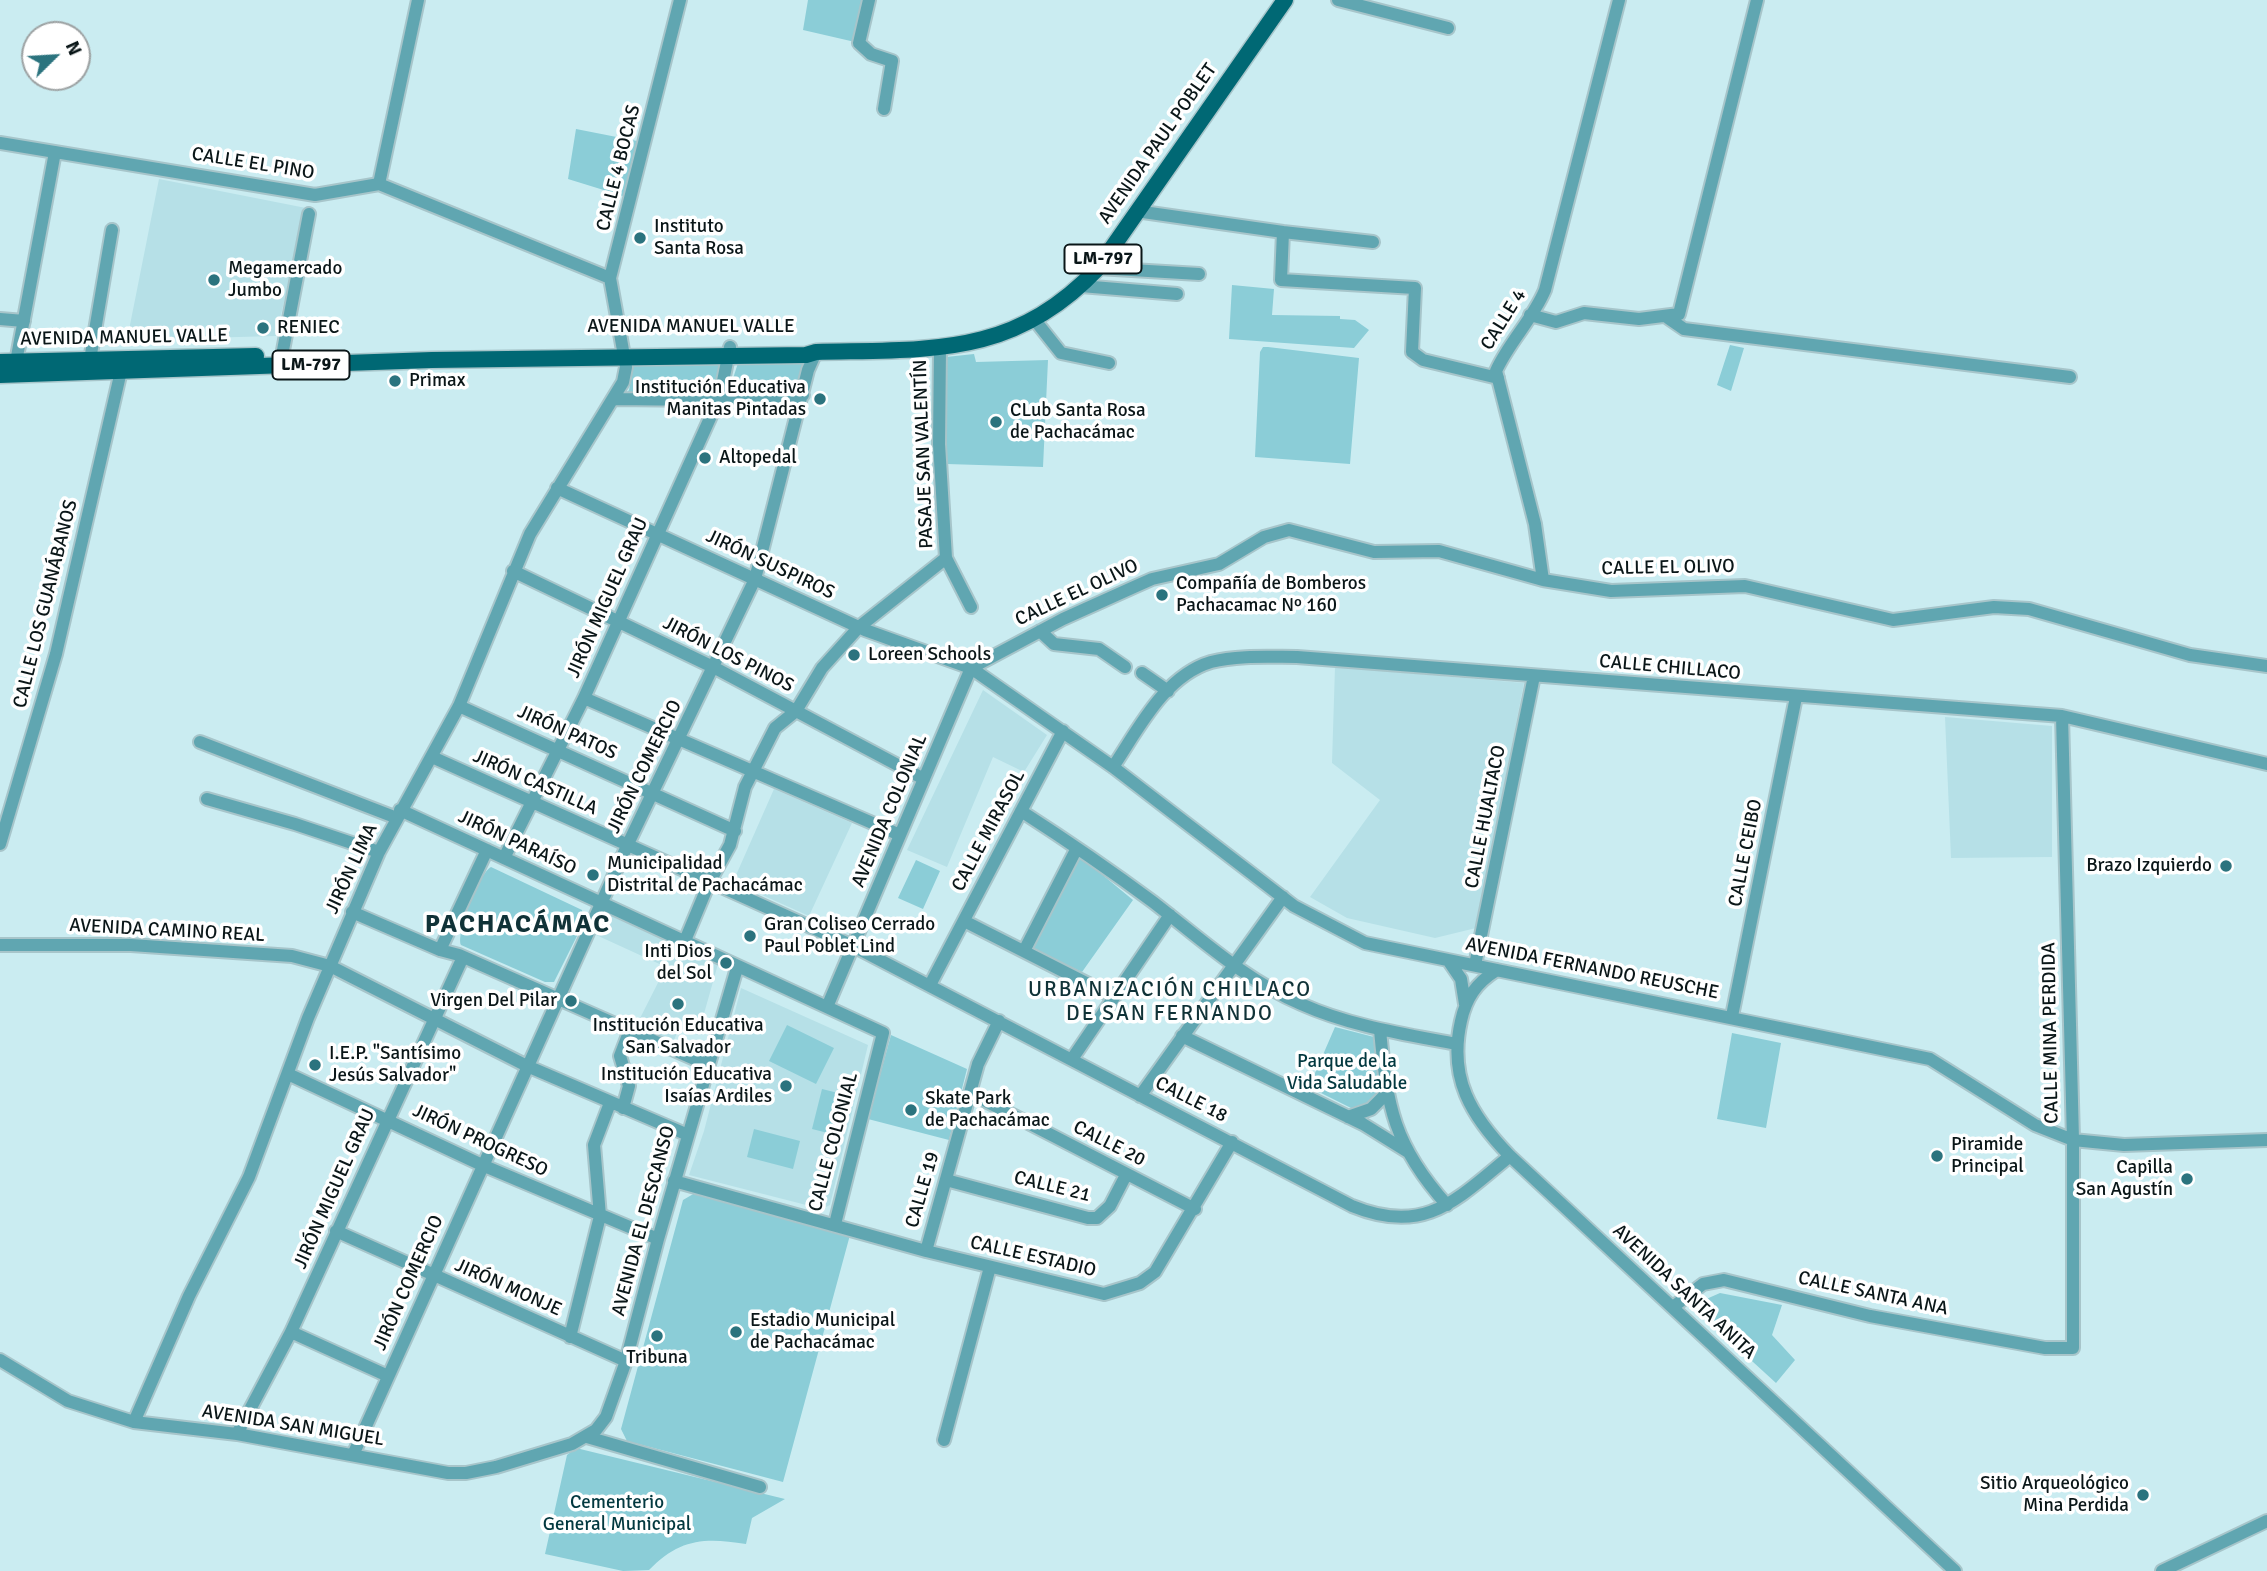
<!DOCTYPE html>
<meta charset="utf-8">
<style>
body{margin:0}
#map{position:relative;width:2267px;height:1571px;overflow:hidden;background:#caecf1;font-family:Signika,sans-serif}
canvas{display:block}
.north{position:absolute;left:21px;top:21px;width:70px;height:70px;box-sizing:border-box;background:#fff;border:2px solid #9da2a3;border-radius:50%;rotate:66deg;font-size:19px;font-weight:700;line-height:28px;text-align:center;color:#0a1618}
.north::after{content:'';display:block;margin:auto;width:24px;height:32px;background:#2b737e;clip-path:polygon(50% 0,100% 100%,50% 72%,0 100%)}
</style>
<div id="map">
<canvas width="2267" height="1571"></canvas>
<div class="north">N</div>
</div>
<script>
const g = document.querySelector('canvas').getContext('2d');
g.lineJoin = 'round';
function paint(path, color) { g.fillStyle = color; g.fill(path, 'evenodd'); }
function stroke(path, color, width, dash) { g.strokeStyle = color; g.lineWidth = width; g.lineCap = dash ? 'butt' : 'round'; g.setLineDash(dash || []); g.stroke(path); }
function write(font, color, halo, rows, align = 'center') {
  g.font = font + ' Signika,sans-serif'; g.lineWidth = 7; g.setLineDash([]); g.textBaseline = 'middle'; g.strokeStyle = halo; g.fillStyle = color; for (const [text, x, y, turn = 0] of rows) {
    g.save(); g.translate(x, y); g.rotate((+turn || 0) * Math.PI / 180); g.textAlign = isNaN(turn) ? turn : align; if (halo) g.strokeText(text, 0, 0); g.fillText(text, 0, 0); g.restore();
  }
}
const built = new Path2D(`
 M159 179 306 208 276 336 127 340Z
 M1335 667 1524 683 1476 928 1435 938 1347 918 1310 897 1380 800 1332 763Z
 M983 690 1047 735 1024 772 993 757 947 867 907 850Z
 M1945 717 2052 726V857L1951 858Z
 M774 789 852 823 809 916 733 882Z
 M604 913 718 964 698 1035 679 1028 672 1045 634 1030 666 967 594 934Z
 M741 988 868 1045 830 1205 822 1209 689 1175 704 1131Z`);
const green = new Path2D(`
 M808 0H864L855 42 803 30Z
 M576 129 637 141 623 196 568 179Z
 M1232 285 1274 289 1272 315 1340 316V319L1355 320 1369 330 1354 348 1229 339Z
 M1730 345 1744 348 1731 391 1717 385Z
 M1268 347 1359 358 1350 464 1255 457 1260 352 1263 347Z
 M974 354 976 362 1048 360 1043 467 947 464 946 357Z
 M806 358 801 394 727 397 738 363Z
 M634 363H718L721 368 714 397 621 399 629 390Z
 M1082 858 1133 900 1082 972 1035 950 1033 945 1076 860Z
 M916 860 940 871 923 909 898 898Z
 M491 867 582 910 584 922 554 982H545L461 945C456 933 479 873 491 867Z
 M787 1025 834 1048 816 1084 769 1061Z
 M1335 1027 1374 1037 1379 1094 1377 1100 1355 1110 1309 1087Z
 M1732 1033 1781 1043 1766 1128 1717 1119Z
 M891 1035 967 1069 949 1140 868 1119Z
 M822 1089 846 1095 836 1135 812 1129Z
 M754 1129 800 1141 793 1169 747 1157Z
 M695 1193 850 1235 783 1482 627 1441 621 1429 683 1200Z
 M1720 1293 1782 1305 1772 1335 1795 1360 1776 1383 1706 1319 1704 1300Z
 M576 1448 785 1499 752 1518 746 1544C704 1537 679 1539 649 1570L623 1571 545 1554 567 1455Z`);
const minor = new Path2D(`
 M869 0 859 43 871 54 892 61 884 109
 M1338 0 1448 28
 M0 143 315 195 379 184 610 278
 M379 184 418 0
 M1136 211 1283 232 1281 280 1415 288 1412 352 1423 360 1498 378
 M1283 232 1373 242
 M1098 268 1199 274
 M1081 286 1177 294
 M1530 315 1556 322 1584 313 1639 319 1679 314 1757 0
 M1668 318 1684 329 2070 377
 M0 319 24 321
 M1034 319 1061 353 1109 363
 M940 348 939 444 946 558 971 607
 M90 360 112 230
 M16 362 55 152
 M280 366 309 214
 M614 399 706 400 803 395
 M557 488 865 630 971 668 1113 767 1294 906 1365 943 1930 1059 2035 1125 2073 1140 2124 1145 2267 1140
 M513 571 715 668 924 779
 M1543 580 1535 524 1496 371C1509 342 1533 319 1545 290L1619 0
 M1040 631 1054 644 1099 649 1125 667
 M971 668 1063 619 1134 587 1152 579 1219 564 1264 537 1289 530 1374 552 1439 551 1543 580 1611 591 1745 586 1893 620 1994 607 2029 609 2190 655 2267 666
 M1142 673 1168 691
 M584 698 900 835
 M459 706 735 831
 M200 742 397 818
 M432 757 853 946 1352 1206C1425 1236 1456 1200 1510 1156
 M1113 767C1138 730 1164 676 1211 662 1237 655 1270 657 1297 657L2062 716 2267 764
 M207 799 295 824 379 852
 M400 810 883 1033 835 1224
 M1021 811C1066 840 1110 870 1153 902 1201 939 1245 980 1301 1004 1350 1026 1404 1034 1456 1044
 M0 844 56 654 121 371
 M504 858 584 698 720 396 730 347
 M352 912 440 950 459 955 708 1065
 M964 921 1114 997
 M684 943 709 883 730 845 745 787 775 728 796 711 822 668 859 627 946 558
 M0 945H131L292 956 330 966 527 1066 688 1135
 M440 950 487 850
 M1024 951 1077 848
 M1448 960 1461 979 1465 1004
 M1475 965 1534 676
 M1497 970C1476 983 1466 998 1461 1021 1448 1078 1471 1116 1510 1156L1955 1571
 M930 985 1063 731
 M827 1007 971 668
 M1732 1016 1796 697
 M1380 1030C1387 1107 1394 1146 1447 1205
 M1182 1036 1363 1124 1408 1152
 M1072 1059 1170 915
 M288 1074 482 1165 658 1239
 M970 1093 1195 1209
 M1140 1096 1283 897
 M623 1108 629 1086 620 1056 630 1030
 M1348 1117 1371 1109 1386 1094
 M946 1180 1088 1218H1097L1110 1206 1126 1175
 M674 1181 926 1251 1104 1294 1140 1283 1155 1272 1232 1142
 M336 1231 626 1361
 M926 1251 978 1064 999 1021
 M1673 1307 1703 1284 1724 1280 1870 1316 2045 1348H2073V1140L2062 716
 M291 1332 388 1376
 M570 1337 600 1216 594 1145 610 1103
 M0 1360 68 1401 134 1422 237 1434 448 1473H466L496 1467 572 1444 596 1430 606 1417 626 1361 658 1239 737 968
 M134 1422 189 1296 249 1177 308 1018 379 852 459 706 530 534 623 382 626 367 610 278 680 0
 M237 1434 291 1332 463 957
 M587 1437 760 1487
 M944 1440 990 1267
 M353 1455 627 846 755 579 808 370 816 352
 M2162 1571 2267 1521`);
const major = new Path2D(`
 M0 362 256 356
 M0 375 432 360 806 355 816 352C930 349 1013 358 1098 268L1285 0`);
const markers = [
 [640,238,7,"#2b737e"],
 [214,280,7,"#2b737e"],
 [263,328,7,"#2b737e"],
 [395,381,7,"#2b737e"],
 [820,399,7,"#2b737e"],
 [996,422,7,"#2b737e"],
 [705,458,7,"#2b737e"],
 [1162,595,7,"#2b737e"],
 [854,655,7,"#2b737e"],
 [2226,866,7,"#2b737e"],
 [593,875,7,"#2b737e"],
 [750,936,7,"#2b737e"],
 [726,963,7,"#2b737e"],
 [571,1001,7,"#2b737e"],
 [678,1004,7,"#2b737e"],
 [315,1065,7,"#2b737e"],
 [786,1086,7,"#2b737e"],
 [911,1110,7,"#2b737e"],
 [1937,1156,7,"#2b737e"],
 [2187,1179,7,"#2b737e"],
 [736,1332,7,"#2b737e"],
 [657,1336,7,"#2b737e"],
 [2143,1495,7,"#2b737e"]
];
const shields = [
 [1103,259,77],
 [311,365,77]
];
const shieldNames = [
 ["LM-797",1103,259],
 ["LM-797",311,365]
];
const streetNames = [
 ["AVENIDA PAUL POBLET",1158,144,-55],
 ["CALLE EL PINO",253,164,9],
 ["CALLE 4 BOCAS",619,168,-76],
 ["CALLE 4",1504,320,-58],
 ["AVENIDA MANUEL VALLE",691,327],
 ["AVENIDA MANUEL VALLE",124,338,-1],
 ["PASAJE SAN VALENTÍN",924,454,-92],
 ["JIRÓN SUSPIROS",770,565,25],
 ["CALLE EL OLIVO",1668,568,-1],
 ["CALLE EL OLIVO",1077,593,-25],
 ["JIRÓN MIGUEL GRAU",608,598,-66],
 ["CALLE LOS GUANÁBANOS",46,604,-76],
 ["JIRÓN LOS PINOS",728,655,27],
 ["CALLE CHILLACO",1670,668,5],
 ["JIRÓN PATOS",567,733,24],
 ["JIRÓN COMERCIO",645,767,-64],
 ["JIRÓN CASTILLA",535,783,24],
 ["AVENIDA COLONIAL",890,811,-67],
 ["CALLE HUALTACO",1486,817,-79],
 ["CALLE MIRASOL",989,831,-62],
 ["JIRÓN PARAÍSO",517,843,25],
 ["CALLE CEIBO",1746,853,-79],
 ["JIRÓN LIMA",352,869,-65],
 ["AVENIDA CAMINO REAL",167,931,3],
 ["AVENIDA FERNANDO REUSCHE",1592,969,11],
 ["CALLE MINA PERDIDA",2051,1033,-91],
 ["CALLE 18",1191,1100,27],
 ["JIRÓN PROGRESO",480,1141,25],
 ["CALLE COLONIAL",834,1142,-75],
 ["CALLE 20",1109,1144,27],
 ["CALLE 21",1052,1187,14],
 ["JIRÓN MIGUEL GRAU",335,1189,-66],
 ["CALLE 19",923,1190,-74],
 ["AVENIDA EL DESCANSO",644,1221,-75],
 ["CALLE ESTADIO",1033,1257,13],
 ["JIRÓN COMERCIO",409,1283,-66],
 ["JIRÓN MONJE",508,1288,24],
 ["AVENIDA SANTA ANITA",1684,1292,43],
 ["CALLE SANTA ANA",1873,1294,12],
 ["AVENIDA SAN MIGUEL",293,1426,9]
];
const poiNames = [
 ["Instituto",654,227],
 ["Santa Rosa",654,249],
 ["Megamercado",228,269],
 ["Jumbo",228,291],
 ["RENIEC",277,328],
 ["Primax",409,381],
 ["Institución Educativa",806,388,"right"],
 ["Manitas Pintadas",806,410,"right"],
 ["CLub Santa Rosa",1010,411],
 ["de Pachacámac",1010,433],
 ["Altopedal",719,458],
 ["Compañía de Bomberos",1176,584],
 ["Pachacamac Nº 160",1176,606],
 ["Loreen Schools",868,655],
 ["Municipalidad",607,864],
 ["Distrital de Pachacámac",607,886],
 ["Brazo Izquierdo",2212,866,"right"],
 ["Gran Coliseo Cerrado",764,925],
 ["Paul Poblet Lind",764,947],
 ["Inti Dios",712,952,"right"],
 ["del Sol",712,974,"right"],
 ["Virgen Del Pilar",557,1001,"right"],
 ["Institución Educativa",678,1026,"center"],
 ["San Salvador",678,1048,"center"],
 ["I.E.P. \"Santísimo",329,1054],
 ["Jesús Salvador\"",329,1076],
 ["Institución Educativa",772,1075,"right"],
 ["Isaías Ardiles",772,1097,"right"],
 ["Skate Park",925,1099],
 ["de Pachacámac",925,1121],
 ["Piramide",1951,1145],
 ["Principal",1951,1167],
 ["Capilla",2173,1168,"right"],
 ["San Agustín",2173,1190,"right"],
 ["Estadio Municipal",750,1321],
 ["de Pachacámac",750,1343],
 ["Tribuna",657,1358,"center"],
 ["Sitio Arqueológico",2129,1484,"right"],
 ["Mina Perdida",2129,1506,"right"]
];
const parkNames = [
 ["Parque de la",1347,1062],
 ["Vida Saludable",1347,1084],
 ["Cementerio",617,1503],
 ["General Municipal",617,1525]
];
const neighbourhoodNames = [
 ["URBANIZACIÓN CHILLACO",1170,990],
 ["DE SAN FERNANDO",1170,1014]
];
const districtNames = [
 ["PACHACÁMAC",518,925]
];
paint(built, '#b6e0e7');
paint(green, '#8bcdd7');
stroke(minor, '#a7c5ca', 16);
stroke(major, '#a7c5ca', 19);
stroke(minor, '#60a6b1', 12);
stroke(major, '#006874', 16);
for (const [x, y, r, color] of markers) { const dot = new Path2D(); dot.arc(x, y, r, 0, 2 * Math.PI); g.fillStyle = color; g.fill(dot); stroke(dot, '#fff', 2.5); }
for (const [x, y, w] of shields) { const box = new Path2D(); box.roundRect(x - w / 2, y - 14.5, w, 29, 5); g.fillStyle = '#fff'; g.fill(box); stroke(box, '#0a1618', 2); }
write('bold 18px', '#0a1618', null, shieldNames);
write('19px', '#0a1618', '#fff', streetNames);
write('19px', '#0a1618', '#fff', poiNames, 'left');
write('19px', '#02383f', '#fff', parkNames);
g.letterSpacing = '2px';
write('21px', '#103237', '#fff', neighbourhoodNames);
g.letterSpacing = '0px';
g.letterSpacing = '2px';
write('bold 26px', '#103237', '#fff', districtNames);
g.letterSpacing = '0px';
</script>
